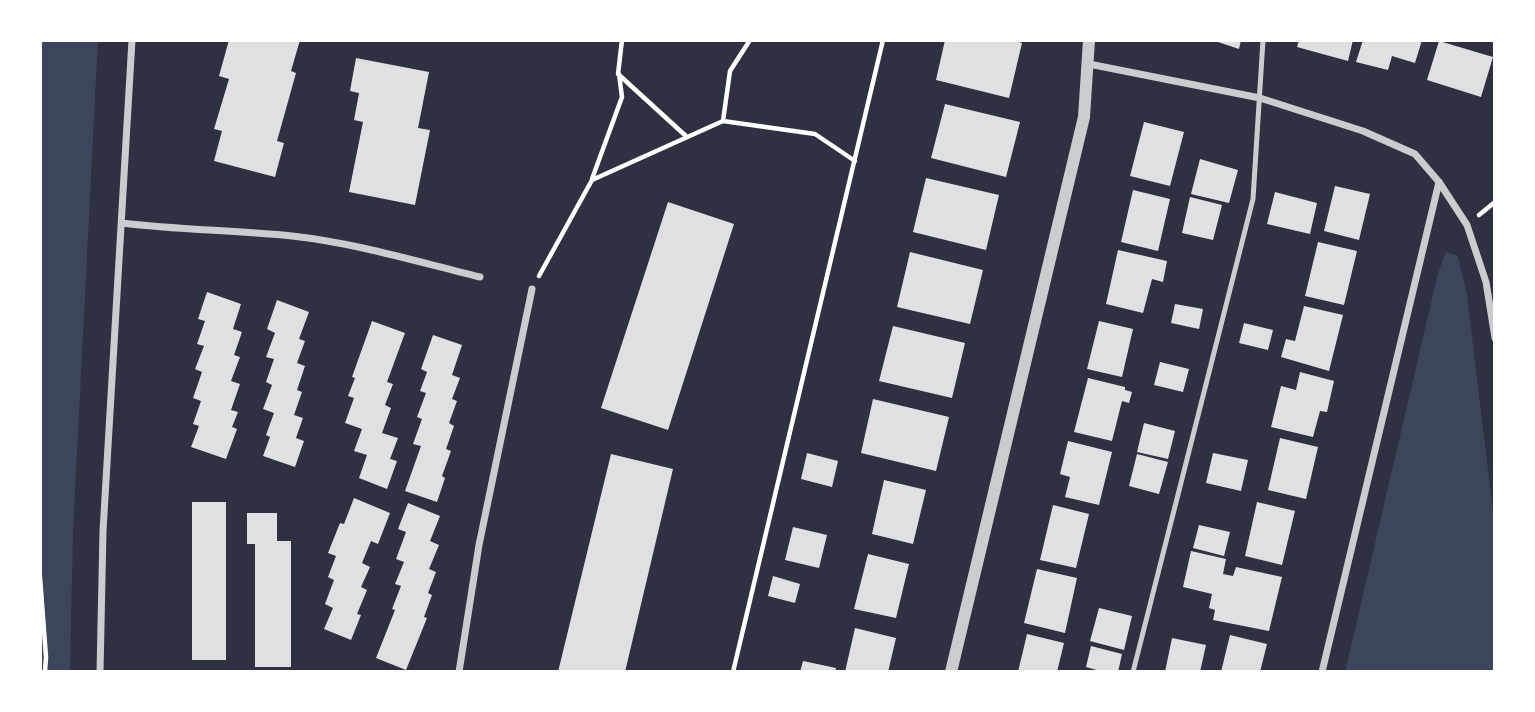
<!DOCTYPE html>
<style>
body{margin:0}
#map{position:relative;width:1535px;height:712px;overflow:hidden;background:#2d3142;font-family:"Zilla Slab",serif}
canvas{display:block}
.frame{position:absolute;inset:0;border:42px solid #fff;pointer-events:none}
</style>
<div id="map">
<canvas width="1535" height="712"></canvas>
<div class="frame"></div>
</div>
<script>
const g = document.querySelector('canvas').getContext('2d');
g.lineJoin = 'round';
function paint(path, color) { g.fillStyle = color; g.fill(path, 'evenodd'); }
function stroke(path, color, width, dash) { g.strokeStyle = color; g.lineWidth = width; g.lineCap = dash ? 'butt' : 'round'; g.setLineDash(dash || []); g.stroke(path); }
const green = new Path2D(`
 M40 40H98L73 531 70 672H40Z
 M1446 252 1458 256 1467 295 1495 528V672H1345L1438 273Z`);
const building = new Path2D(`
 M229 40H300L291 71 296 73 277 141 284 143 275 177 214 161 222 131 214 129 229 79 219 76Z
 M945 40H1012L1022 43 1009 98 936 80Z
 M1212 40H1241L1239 49Z
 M1299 40H1353L1348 61 1297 47Z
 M1363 40H1422L1415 63 1392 56 1388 70 1356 62Z
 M1439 41 1493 57 1481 97 1427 80Z
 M356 58 429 72 418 128 430 130 415 205 349 192 363 122 354 120 359 93 350 91Z
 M945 104 1020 122 1006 177 931 158Z
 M1144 122 1184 132 1170 186 1130 176Z
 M1200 159 1238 170 1229 203 1191 194Z
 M926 178 999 195 986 250 913 232Z
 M1335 186 1370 194 1359 240 1324 231Z
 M1133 190 1170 199 1158 251 1121 242Z
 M1275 192 1317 203 1310 234 1267 224Z
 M1190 197 1222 205 1213 240 1182 233Z
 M668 202 734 224 668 430 601 408Z
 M1318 242 1357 251 1344 305 1305 296Z
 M1118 250 1167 261 1163 282 1152 279 1143 313 1106 304Z
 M910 252 983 270 970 324 897 307Z
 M207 292 241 304 233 329 242 332 234 355 240 357 231 381 240 384 231 410 238 412 232 427 237 429 226 459 191 447 199 426 193 424 201 401 193 398 202 372 195 369 204 346 197 344 205 321 198 319Z
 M277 300 309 312 299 339 305 341 297 363 305 366 297 390 302 392 294 415 303 418 296 438 304 441 295 467 263 456 270 437 266 435 274 413 263 409 272 385 266 382 274 359 266 357 275 333 267 329Z
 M1175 304 1203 309 1199 329 1171 323Z
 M1304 306 1343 315 1329 371 1281 357 1286 339 1295 341Z
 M372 321 405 333 387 382 393 384 385 405 391 408 382 433 398 438 390 459 397 461 387 489 359 478 367 455 354 451 362 429 345 423 354 398 348 396 355 378 352 377Z
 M1099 321 1133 329 1122 377 1087 369Z
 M1244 323 1273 330 1268 350 1239 343Z
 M893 326 965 343 952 398 879 381Z
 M433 335 462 345 452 375 460 378 452 399 457 401 449 423 454 426 446 449 451 451 442 476 445 478 437 502 405 491 421 446 413 444 422 419 417 417 426 393 420 391 427 372 421 369Z
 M1160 362 1189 369 1183 392 1154 385Z
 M1300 372 1334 381 1327 412 1320 411 1313 437 1271 427 1281 386 1296 390Z
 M1088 378 1125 387V390L1132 392 1129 403 1122 401 1112 441 1074 432Z
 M873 399 949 417 936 471 861 453Z
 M1144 423 1175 431 1168 459 1137 452Z
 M1280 438 1318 447 1306 499 1268 490Z
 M1068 441 1112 452 1099 505 1065 497 1070 477 1060 474Z
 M807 453 838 461 832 487 801 479Z
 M1213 453 1248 460 1241 491 1206 483Z
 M611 454 673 469 625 672H558Z
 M1137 454 1168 462 1159 494 1129 486Z
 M884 480 926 490 913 544 872 534Z
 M354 498 390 513 378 544 371 541 362 563 370 567 361 587 367 590 357 614 361 615 351 640 324 629 333 608 325 604 334 580 328 577 336 556 328 553 340 523 344 524Z
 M192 502H226V660H192Z
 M1257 502 1295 511 1282 565 1245 556Z
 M408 503 440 516 430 541 439 545 429 569 436 572 428 593 432 595 424 617 427 618 406 670 376 658 395 610 392 609 401 586 395 584 404 562 396 559 406 532 398 529Z
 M1053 505 1089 514 1076 568 1040 560Z
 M247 513H277V541H291V667H255V544H247Z
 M1199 525 1230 532 1224 556 1193 548Z
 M793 527 827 535 819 568 785 560Z
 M1191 551 1226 559 1223 574 1233 576 1236 567 1282 577 1269 631 1213 620 1215 610 1209 608 1212 594 1183 587Z
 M868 554 909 564 896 618 854 609Z
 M1037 569 1077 578 1065 633 1024 623Z
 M773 576 800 584 795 603 768 596Z
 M1099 608 1132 616 1124 650 1090 641Z
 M855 628 896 638 888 672H845Z
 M1027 634 1064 643 1057 672H1018Z
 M1230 635 1267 644 1260 672H1221Z
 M1172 638 1206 645 1200 672H1165Z
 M1091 646 1122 654 1118 672H1104L1086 667Z
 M803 661 836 668 835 672H800Z`);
const path = new Path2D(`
 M622 40 618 74 687 137
 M723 121 815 134 855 161
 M592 179 622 97 619 74
 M1479 215 1495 202
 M539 276 592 180 723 121 730 71 750 40
 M40 577 46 657 45 672
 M733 672 883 40`);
const service = new Path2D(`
 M1133 672 1253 199 1263 40`);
const minor = new Path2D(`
 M1089 64 1260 98 1363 131 1415 154 1439 182 1467 225 1486 282 1495 338
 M122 223C178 230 235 230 292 236 356 243 418 262 480 277
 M100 672 103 531 132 40
 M459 672 479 545 532 289
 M1322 672 1439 182`);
const tertiary = new Path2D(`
 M951 672 1084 117 1089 40`);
paint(green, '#3c4559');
paint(building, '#e0e0e3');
stroke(path, '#fff', 4.5);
stroke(service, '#caccd0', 5);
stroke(minor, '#caccd0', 7);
stroke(tertiary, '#caccd0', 12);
</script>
